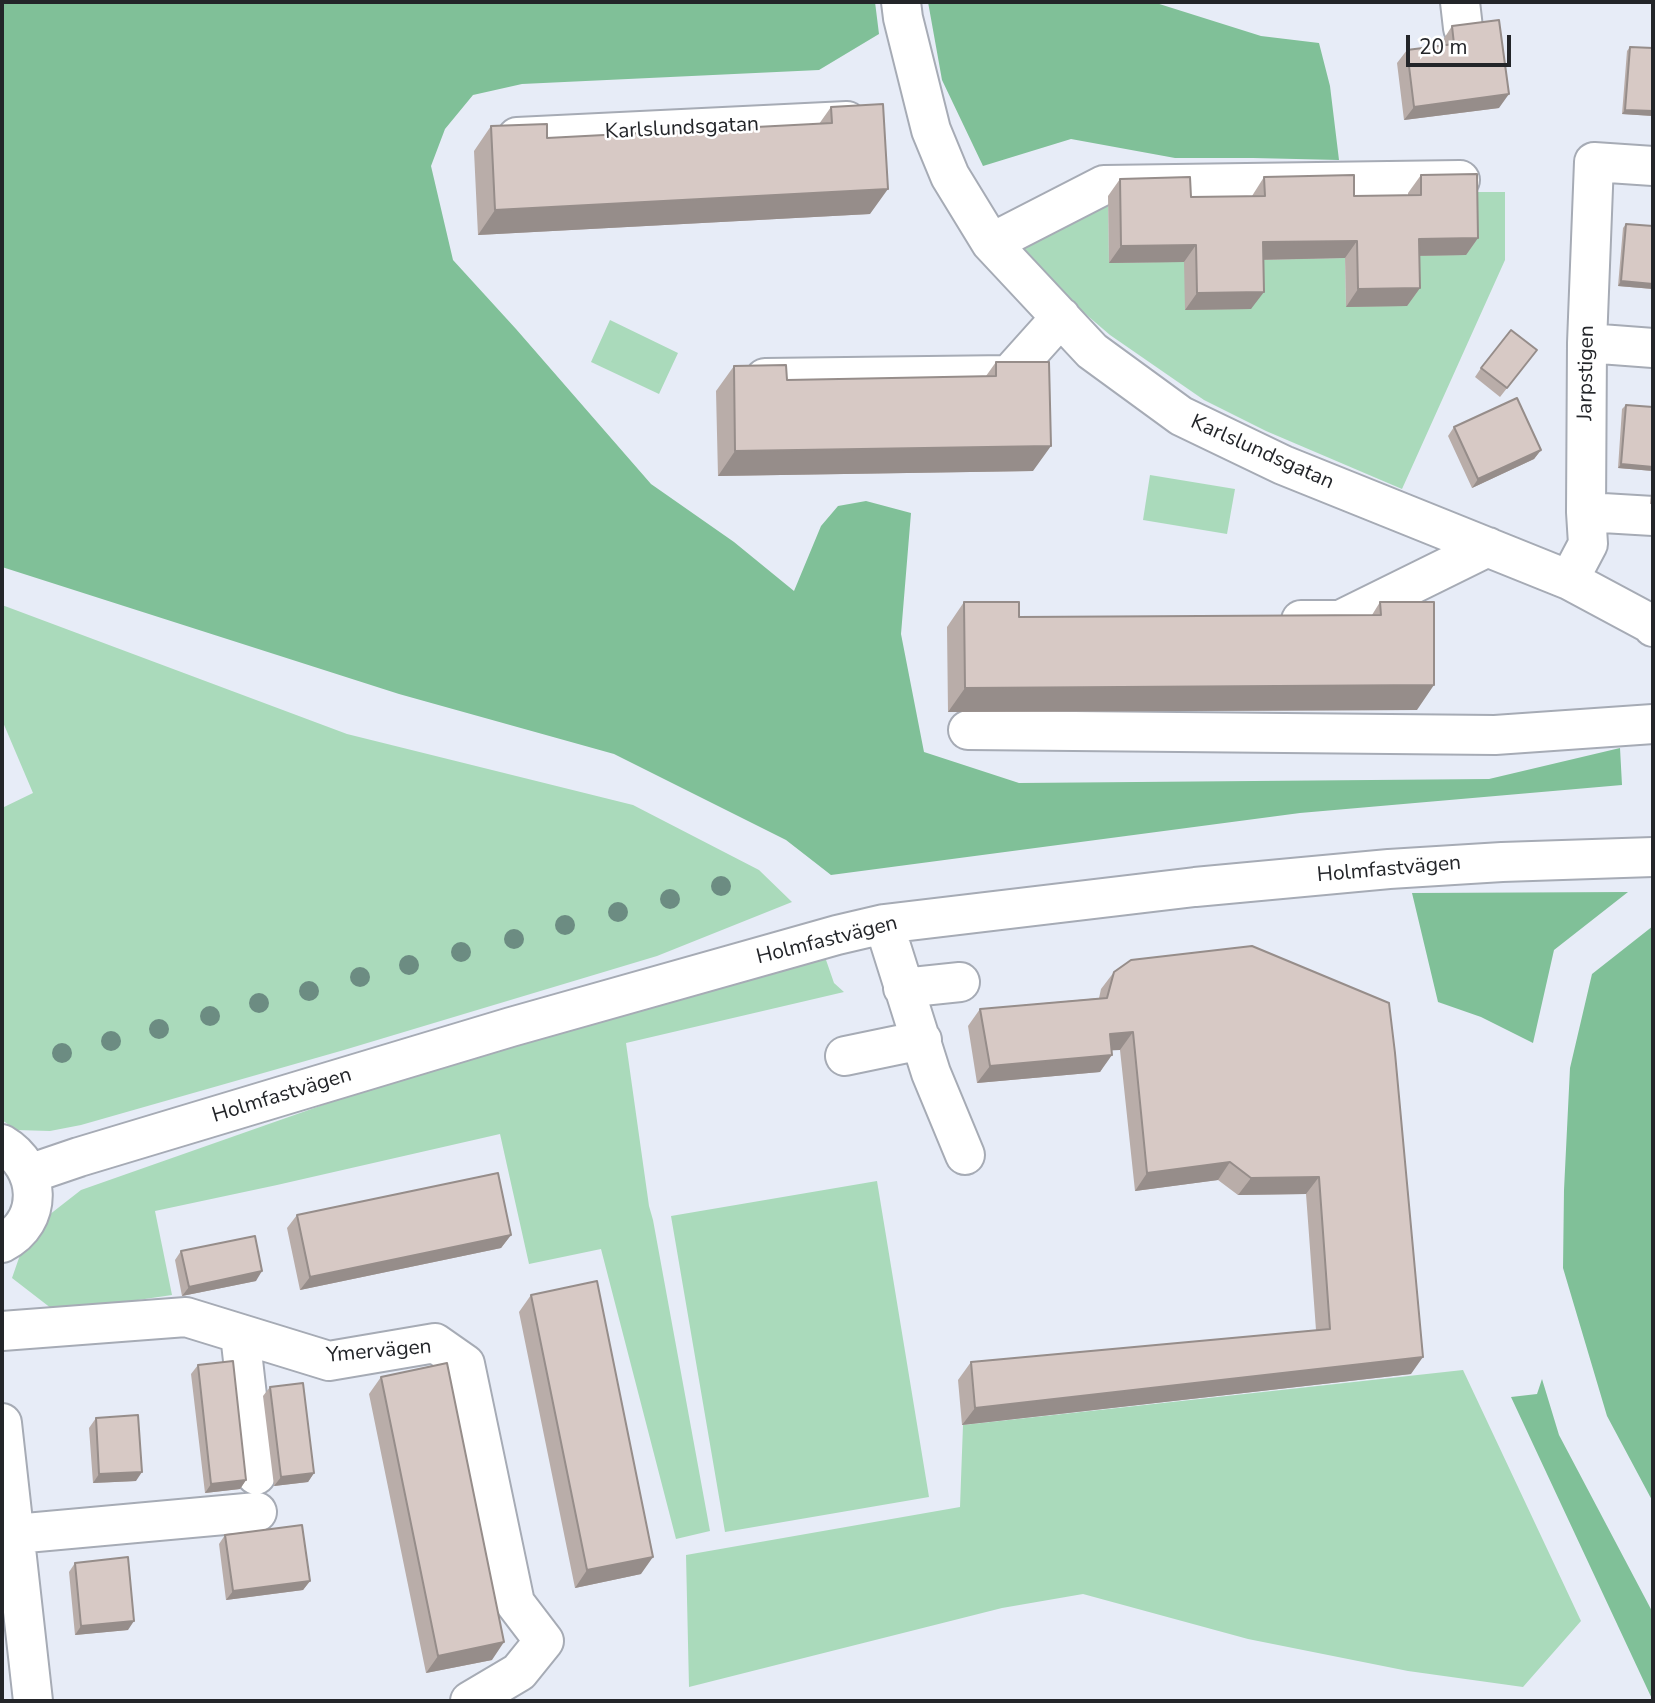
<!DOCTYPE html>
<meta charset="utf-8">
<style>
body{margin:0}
#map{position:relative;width:1655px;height:1703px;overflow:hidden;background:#e7ecf7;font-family:"Nunito Sans",sans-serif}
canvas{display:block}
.frame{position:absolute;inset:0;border:4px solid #232529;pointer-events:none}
.scale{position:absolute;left:1406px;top:35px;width:105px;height:32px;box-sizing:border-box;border:4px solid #232529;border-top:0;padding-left:9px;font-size:21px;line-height:24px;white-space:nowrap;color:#232529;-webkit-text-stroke:5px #fff;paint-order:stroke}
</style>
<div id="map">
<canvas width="1655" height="1703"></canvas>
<div class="frame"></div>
<div class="scale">20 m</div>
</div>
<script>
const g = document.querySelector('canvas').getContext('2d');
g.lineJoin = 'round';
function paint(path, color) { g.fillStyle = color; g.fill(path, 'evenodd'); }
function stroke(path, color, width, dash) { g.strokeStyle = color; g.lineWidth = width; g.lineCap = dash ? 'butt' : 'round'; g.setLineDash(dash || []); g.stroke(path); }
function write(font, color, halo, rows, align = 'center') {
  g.font = font + ' "Nunito Sans",sans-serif'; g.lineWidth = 5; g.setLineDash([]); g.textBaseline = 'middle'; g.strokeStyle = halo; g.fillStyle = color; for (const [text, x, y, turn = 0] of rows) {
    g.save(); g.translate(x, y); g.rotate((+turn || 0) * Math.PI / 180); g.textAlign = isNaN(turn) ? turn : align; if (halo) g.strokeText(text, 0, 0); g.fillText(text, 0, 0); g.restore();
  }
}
const green = new Path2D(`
 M1465 192H1505V260L1402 489 1266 431 1204 400 1110 335 1060 292 1019 246 1108 196 1109 263 1345 258 1346 307 1407 256Z
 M610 320 678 353 659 394 591 362Z
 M1150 475 1235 489 1227 534 1143 520Z
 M2 605 347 734 633 805 759 870 792 902 657 956 344 1050 81 1125 50 1131 16 1130 2 1120V808L33 793 2 720Z
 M825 957 834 983 844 992 626 1043 649 1206 653 1220 710 1531 676 1539 601 1249 529 1264 500 1134 277 1185 155 1211 172 1295 56 1312 12 1278 20 1255 49 1215 81 1190 357 1093 516 1044Z
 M877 1181 929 1497 725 1532 671 1216Z
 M1463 1370 1581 1621 1523 1687 1408 1671 1248 1639 1083 1594 1002 1608 689 1687 686 1555 960 1507 963 1425Z`);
const forest = new Path2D(`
 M2 2H875L879 34 819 70 522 84 473 95 445 129 431 166 453 260 516 329 651 484 734 542 794 591 821 526 838 506 866 501 911 513 901 634 924 752 1019 783 1489 779 1620 748 1622 785 1300 813 831 875 786 840 614 754 399 694 2 567Z
 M928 2H1153L1261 36 1319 43 1330 86 1339 160 1253 158H1175L1071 139 983 166 942 80Z
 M1628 892 1554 950 1533 1043 1481 1017 1438 1002 1412 893Z
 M1653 926V1502L1607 1416 1563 1268 1564 1190 1570 1068 1592 974Z
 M1542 1379 1559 1435 1653 1613V1701L1511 1397 1537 1394Z`);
const minor = new Path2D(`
 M901 2 903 18 931 130 950 176 991 243 1092 351 1181 416 1283 465 1569 580 1651 624 1653 627
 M1460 2 1463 28
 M517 137 847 121
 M991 243 1104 185 1460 180
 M1587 343 1653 348
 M765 378 1009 375 1061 317
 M1586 512 1653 516
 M1569 580 1588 544 1586 512 1587 343 1594 162 1653 166
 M1301 620H1340L1488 547
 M968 730 1495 735 1653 724
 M884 924 931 1073 965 1155
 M903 988 960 982
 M845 1056 922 1040
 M2 1144C41 1167 45 1221 2 1243
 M29 1174 79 1157 511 1027 837 935 884 924 1195 887 1389 869 1502 862 1653 857
 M2 1331 186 1317 329 1361 435 1343 465 1364 515 1603 544 1641 519 1672 470 1701
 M240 1334 256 1475
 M2 1423 33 1701
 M15 1534 257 1512`);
const trees = [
 [721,886],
 [670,899],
 [618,912],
 [565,925],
 [514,939],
 [461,952],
 [409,965],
 [360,977],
 [309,991],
 [259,1003],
 [210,1016],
 [159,1029],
 [111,1041],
 [62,1053]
];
const wall = new Path2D(`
 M1452 26 1499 108 1404 120 1397 63 1407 50 1443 45V40Z
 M1630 47 1653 116 1622 114 1627 51Z
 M831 107 870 214 478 235 474 151 491 126 547 138 819 124Z
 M1421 175 1478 238 1466 255 1419 256 1420 288 1407 306 1346 307 1345 258 1263 260 1251 309 1185 310 1184 262 1109 263 1108 196 1120 179 1191 197 1252 196 1264 177 1354 196 1408 195V193Z
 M1626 224 1653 226V289L1618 286 1623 228Z
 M1653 295V322H1651Z
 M1537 350 1500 397 1475 377 1481 368Z
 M996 362 1033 471 718 476 716 391 734 366 787 380 986 376Z
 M1626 405 1653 407V504H1650L1653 471 1618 468 1622 409Z
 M1454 427 1541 450 1534 459 1472 488 1448 436Z
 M964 602 1019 617 1372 615 1380 602 1417 710 948 712 947 627Z
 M1252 946 1411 1374 962 1425 958 1380 971 1362 1316 1330 1306 1194 1238 1195 1218 1180 1135 1191 1120 1050H1112L1100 1072 977 1083 968 1026 980 1009 1099 998 1101 989 1114 972Z
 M297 1215 511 1235 501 1248 300 1290 287 1228Z
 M181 1251 256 1281 182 1296 175 1260Z
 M531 1295 641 1574 575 1588 519 1312Z
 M198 1365 246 1480 240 1489 205 1493 191 1374Z
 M381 1377 492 1660 426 1673 369 1394Z
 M270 1387 314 1473 308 1482 274 1486 263 1396Z
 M96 1418 136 1481 93 1483 89 1428Z
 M225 1535 310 1581 303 1590 226 1600 219 1544Z
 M75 1563 128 1630 75 1635 69 1572Z`);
const shadedWall = new Path2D(`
 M1509 94 1499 108 1404 120 1414 107Z
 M1625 110 1653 111V116L1622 114Z
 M888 189 870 214 478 235 495 210Z
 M1478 238 1466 255 1407 256 1419 239Z
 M1357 241 1345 258 1250 260 1263 242Z
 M1196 245 1184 262 1109 263 1121 246Z
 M1621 281 1653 284V289L1618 286Z
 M1420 288 1407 306 1346 307 1358 289Z
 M1264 292 1251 309 1185 310 1197 293Z
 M1051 446 1033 471 718 476 735 451Z
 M1541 450 1534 459 1472 488 1478 479Z
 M1621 464 1653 467V471L1618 468Z
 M1434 685 1417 710 948 712 965 688Z
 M1133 1032 1120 1050 1098 1051 1110 1034Z
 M1112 1055 1100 1072 977 1083 990 1066Z
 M1230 1162 1218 1180 1135 1191 1147 1173Z
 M1319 1177 1306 1194 1238 1195 1251 1178Z
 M511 1235 501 1248 300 1290 310 1277Z
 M262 1271 256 1281 182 1296 189 1287Z
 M1423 1357 1411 1374 962 1425 975 1408Z
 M142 1472 136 1481 93 1483 99 1474Z
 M314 1473 308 1482 274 1486 281 1477Z
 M246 1480 240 1489 205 1493 211 1484Z
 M653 1557 641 1574 575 1588 587 1570Z
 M310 1581 303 1590 226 1600 233 1591Z
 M134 1621 128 1630 75 1635 81 1626Z
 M504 1642 492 1660 426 1673 438 1656Z`);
const building = new Path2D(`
 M1499 20 1509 94 1414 107 1407 50 1454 44 1452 26Z
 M1630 47 1653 48V111L1625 110Z
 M883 104 888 189 495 210 491 126 547 124V138L832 123 831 107Z
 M1477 174 1478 238 1419 239 1420 288 1358 289 1357 241 1263 242 1264 292 1197 293 1196 245 1121 246 1120 179 1190 177 1191 197 1265 196 1264 177 1354 175V196L1421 195V175Z
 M1626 224 1653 226V284L1621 281Z
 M1511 330 1537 350 1507 388 1481 368Z
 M996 362H1049L1051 446 735 451 734 366 786 365 787 380 996 376Z
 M1517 398 1541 450 1478 479 1454 427Z
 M1626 405 1653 407V467L1621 464Z
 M964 602H1019V617L1381 615 1380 602H1434V685L965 688Z
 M1252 946 1389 1003 1395 1053 1423 1357 975 1408 971 1362 1330 1329 1319 1177 1251 1178 1230 1162 1147 1173 1133 1032 1110 1034 1112 1055 990 1066 980 1009 1107 998 1114 972 1131 960Z
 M498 1173 511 1235 310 1277 297 1215Z
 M255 1236 262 1271 189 1287 181 1251Z
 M597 1281 653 1557 587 1570 531 1295Z
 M233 1361 246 1480 211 1484 198 1365Z
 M447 1363 504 1642 438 1656 381 1377Z
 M303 1383 314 1473 281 1477 270 1387Z
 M138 1415 142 1472 99 1474 96 1418Z
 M302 1525 310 1581 233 1591 225 1535Z
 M128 1557 134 1621 81 1626 75 1563Z`);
const streetNames = [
 ["Karlslundsgatan",682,129,-3],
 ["Jarpstigen",1587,373,-89],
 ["Karlslundsgatan",1262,453,24],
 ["Holmfastvägen",1389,870,-5],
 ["Holmfastvägen",827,941,-14],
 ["Holmfastvägen",282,1096,-17],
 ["Ymervägen",379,1352,-5]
];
paint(green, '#aadabb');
paint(forest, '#80c098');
stroke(minor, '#a6abb5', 42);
stroke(minor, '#fff', 38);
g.fillStyle = '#6c8c82';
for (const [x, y] of trees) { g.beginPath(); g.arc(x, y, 10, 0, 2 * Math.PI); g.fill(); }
paint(wall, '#b9ada9');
paint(shadedWall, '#968d8a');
paint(building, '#d7c9c5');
stroke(building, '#968d8a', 2);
write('21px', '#232529', '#fff', streetNames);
</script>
